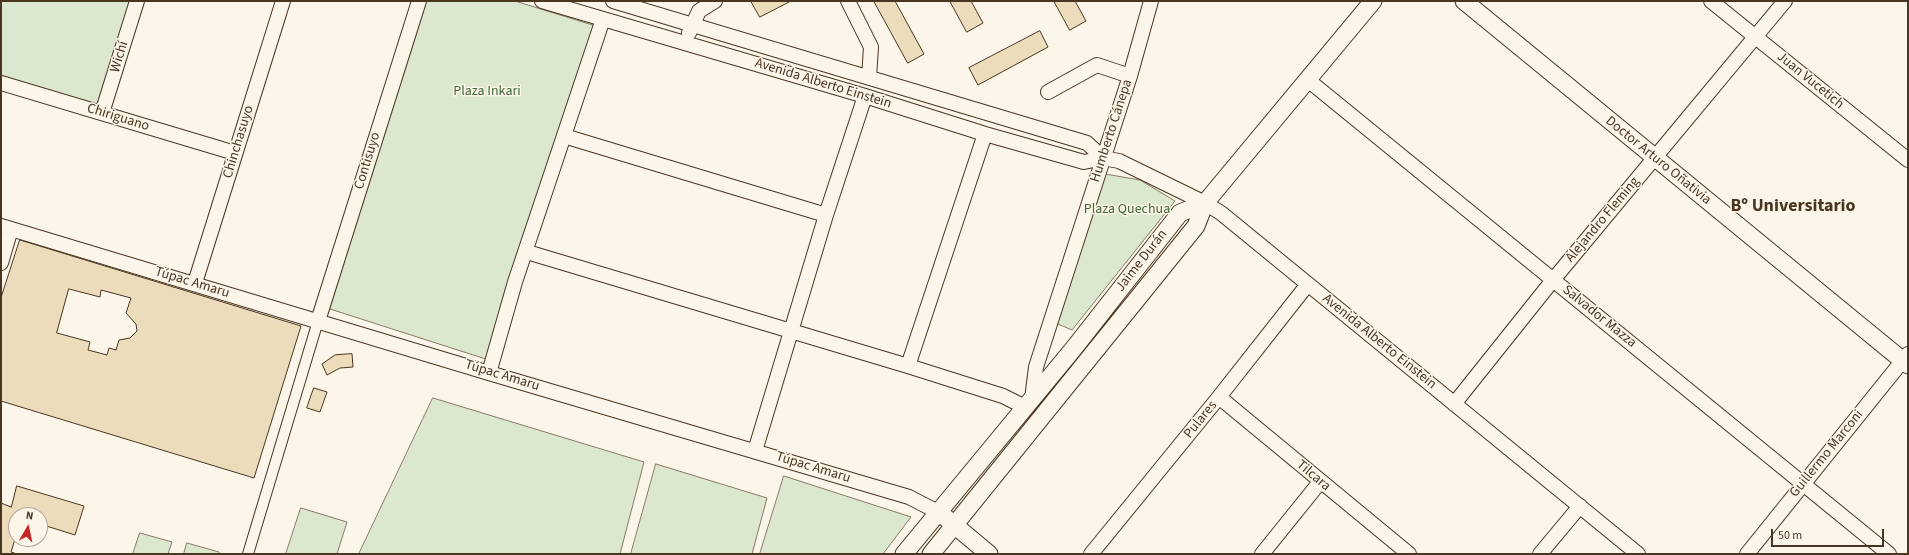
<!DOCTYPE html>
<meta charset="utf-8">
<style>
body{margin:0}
#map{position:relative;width:1909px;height:555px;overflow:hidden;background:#fbf6e9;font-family:"Source Sans 3",sans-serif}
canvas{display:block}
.frame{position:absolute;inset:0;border:2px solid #4a3520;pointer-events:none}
.north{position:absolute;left:8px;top:507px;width:40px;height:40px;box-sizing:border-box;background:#fbf6e9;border:1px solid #b4a999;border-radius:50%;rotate:9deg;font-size:11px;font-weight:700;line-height:16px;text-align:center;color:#4a3520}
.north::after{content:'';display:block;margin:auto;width:14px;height:18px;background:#c62828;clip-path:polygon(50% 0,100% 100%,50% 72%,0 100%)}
.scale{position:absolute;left:1771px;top:529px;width:113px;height:18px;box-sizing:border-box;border:2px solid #4a3520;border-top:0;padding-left:5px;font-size:12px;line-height:14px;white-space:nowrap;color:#4a3520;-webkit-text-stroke:3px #fbf6e9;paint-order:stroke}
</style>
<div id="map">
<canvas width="1909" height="555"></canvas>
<div class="frame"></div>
<div class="north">N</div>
<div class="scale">50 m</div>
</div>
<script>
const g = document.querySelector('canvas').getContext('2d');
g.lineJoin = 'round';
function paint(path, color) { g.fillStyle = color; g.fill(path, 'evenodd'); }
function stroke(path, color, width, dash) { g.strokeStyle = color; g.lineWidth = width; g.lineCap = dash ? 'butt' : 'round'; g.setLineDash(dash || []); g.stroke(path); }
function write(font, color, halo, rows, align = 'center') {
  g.font = font + ' "Source Sans 3",sans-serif'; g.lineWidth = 3; g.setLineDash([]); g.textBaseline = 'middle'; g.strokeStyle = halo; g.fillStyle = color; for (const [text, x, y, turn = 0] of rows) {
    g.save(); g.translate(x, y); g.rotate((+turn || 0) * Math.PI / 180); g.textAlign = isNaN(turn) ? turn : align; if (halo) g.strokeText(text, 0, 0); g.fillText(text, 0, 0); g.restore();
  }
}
const green = new Path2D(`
 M1 1H133L102 113 1 83Z
 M423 1H515L599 27 492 361 330 309Z
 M1105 174 1140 180 1175 201 1072 330 1058 324Z
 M433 398 644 462 620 554H359Z
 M656 464 767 498 752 554H631Z
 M784 476 911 517 883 554H760Z
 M301 508 347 522 337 554H286Z
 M140 533 172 542 168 554H133Z
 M187 543 219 552V554H184Z`);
const building = new Path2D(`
 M751 1H791L760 17Z
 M874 1H895L924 54 908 63Z
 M950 1H971L983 23 967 32Z
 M1054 1H1075L1086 21 1070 30Z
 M1040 31 1048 47 978 85 969 68Z
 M20 240 301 326 254 478 1 401V298Z
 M69 289 100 297 101 290 131 298 126 313 136 324 137 331 130 338 119 340 116 350 109 348 107 355 88 350 90 342 57 333Z
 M352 354 353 367 340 368 327 375 322 364 335 355Z
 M314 388 327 392 320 412 307 408Z
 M17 486 84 506 75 535 40 524V515H16V536L11 552 17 554H1V503L11 507Z`);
const pedestrian = new Path2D(`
 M248 554 318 321`);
const minor = new Path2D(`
 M542 1 865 96 985 134 1084 162 1103 158 1119 161 1205 203 1221 213 1638 554
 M613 1 1087 143 1103 158
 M848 1 871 47 869 78
 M1711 1 1908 160
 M689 33 699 11 715 1
 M1308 80 1889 554
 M1 83 235 153
 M1048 92 1097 65 1130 76
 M102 113 137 1
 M564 136 826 215
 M1 226 489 373 909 497 938 512
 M527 252 908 366 1003 396 1025 407
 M1 263 11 229
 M195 283 283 1
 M318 321 419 1
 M908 366 985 134
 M489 373 515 282 603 19
 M1219 397 1409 554
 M1032 399 1036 367 1130 76 1151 1
 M1454 404 1553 280 1785 1
 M755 451 826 215 865 96
 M1091 554 1219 397 1308 284
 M1262 554 1320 482
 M1540 554 1580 506
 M1747 554 1908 354`);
const tertiary = new Path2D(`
 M1464 1 1908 365
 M946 518 989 554
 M904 554 1074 348 1180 213 1205 203
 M931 554 1196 226 1205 203 1373 1`);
const streetNames = [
 ["Wichí",120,57,-73],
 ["Juan Vucetich",1810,81,39],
 ["Avenida Alberto Einstein",823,84,17],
 ["Chiriguano",118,118,17],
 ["Humberto Cánepa",1112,131,-72],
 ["Chinchasuyo",239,142,-73],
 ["Contisuyo",368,161,-73],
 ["Doctor Arturo Oñativia",1658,161,39],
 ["Alejandro Fleming",1603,220,-50],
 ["Jaime Durán",1142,261,-52],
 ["Túpac Amaru",192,283,17],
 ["Salvador Mazza",1599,317,39],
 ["Avenida Alberto Einstein",1379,342,39],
 ["Túpac Amaru",502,376,17],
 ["Pulares",1201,420,-51],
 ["Guillermo Marconi",1827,454,-51],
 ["Túpac Amaru",813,468,17],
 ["Tilcara",1313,476,40]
];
const parkNames = [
 ["Plaza Inkari",487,92],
 ["Plaza Quechua",1127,210]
];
const districtNames = [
 ["Bº Universitario",1793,207]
];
paint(green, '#dce7d0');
stroke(green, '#887966', 1);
paint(building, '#ecdcbc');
stroke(building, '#4a3520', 1);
stroke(pedestrian, '#4a3520', 12);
stroke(minor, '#4a3520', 16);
stroke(tertiary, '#4a3520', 19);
stroke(pedestrian, '#fbf6e9', 10);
stroke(minor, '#fbf6e9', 14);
stroke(tertiary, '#fbf6e9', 17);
write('14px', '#4a3520', '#fbf6e9', streetNames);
write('14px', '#436837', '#fbf6e9', parkNames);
write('bold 18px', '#4a3520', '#fbf6e9', districtNames);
</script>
